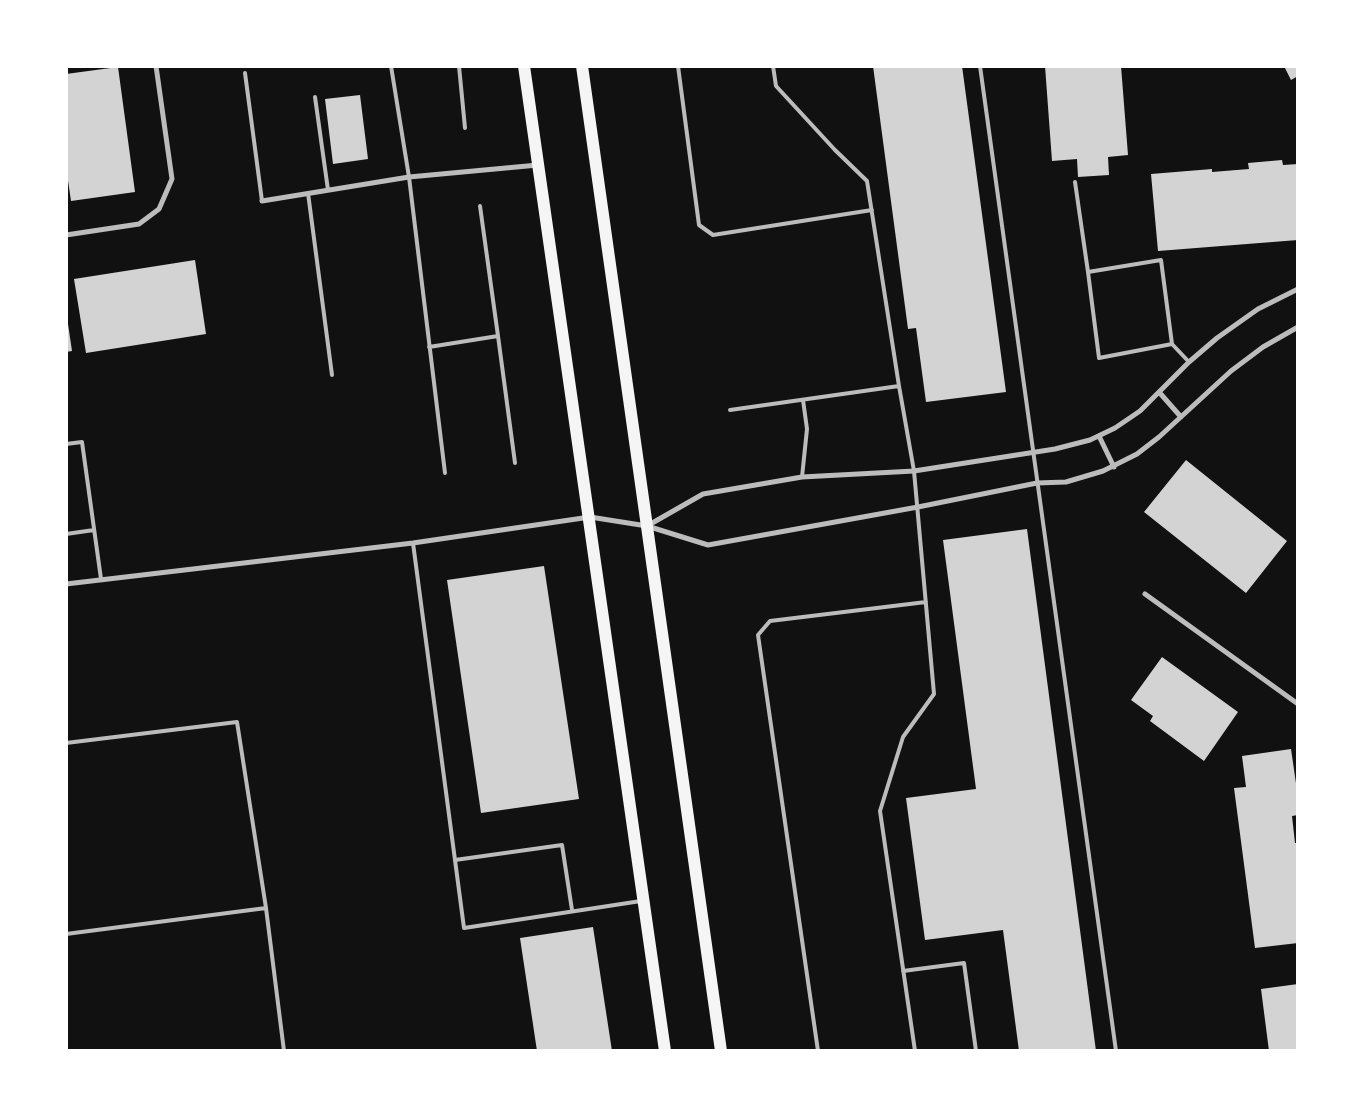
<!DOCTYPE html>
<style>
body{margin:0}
#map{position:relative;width:1364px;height:1117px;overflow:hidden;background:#111;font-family:"Libre Baskerville",serif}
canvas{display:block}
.frame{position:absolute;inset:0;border:68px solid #fff;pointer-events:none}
</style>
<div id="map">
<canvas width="1364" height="1117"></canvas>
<div class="frame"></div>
</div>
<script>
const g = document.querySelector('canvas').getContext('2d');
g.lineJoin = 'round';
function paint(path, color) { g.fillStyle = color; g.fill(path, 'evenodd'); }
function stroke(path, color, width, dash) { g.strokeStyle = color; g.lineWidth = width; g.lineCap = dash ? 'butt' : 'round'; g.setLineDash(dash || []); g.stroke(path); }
const building = new Path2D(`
 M873 66H962L1006 392 926 402 916 328 908 329Z
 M1045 66H1121L1128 155 1108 157 1109 175 1078 177 1077 159 1052 161Z
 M1284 66H1298V76L1291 80Z
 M118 67 135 192 71 201 66 167V74Z
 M360 95 368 159 333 164 325 99Z
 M1282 160 1283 165 1298 164V240L1158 251 1151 174 1212 169V172L1249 169 1248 163Z
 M195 260 206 334 86 353 74 279Z
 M67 317 72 351 66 352V318Z
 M1186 460 1287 541 1246 593 1144 512Z
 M1027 529 1096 1051H1019L1003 930 925 940 906 798 976 789 943 540Z
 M544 566 579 799 481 813 447 580Z
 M1162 657 1238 712 1204 761 1150 721 1153 716 1131 700Z
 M1291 749 1298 797V815L1292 816 1295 843H1298V943L1255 948 1234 788 1246 787 1242 756Z
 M593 927 612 1051H537L520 938Z
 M1298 984V1051H1269L1261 989Z`);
const service = new Path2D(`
 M391 66 409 177 445 473
 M459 66 465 128
 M678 66 699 225 713 235 872 210
 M773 66 776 86 835 150 867 181 899 386 914 471 934 694 903 737 880 811 915 1051
 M980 66 1116 1051
 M245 73 262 201
 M315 97 328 190
 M1075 182 1088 272
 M308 193 332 375
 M498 336 515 463
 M1172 344 1099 358 1088 272 1161 260 1172 344 1189 362
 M429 347 498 336 480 206
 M730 410 899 386
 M66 444 82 442 101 579
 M802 477 807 429 803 400
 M66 534 94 530
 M413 543 464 928 641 901
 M66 743 237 722 266 908 284 1051
 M455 860 562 845 572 910
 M66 934 266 908
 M903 971 964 963 976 1051
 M818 1051 758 635 770 621 926 602`);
const minor = new Path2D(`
 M262 201 409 177 538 165
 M66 235 139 224 159 209 172 179 156 66
 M1159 392 1181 417
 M1099 436 1114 467
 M647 526 703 494 802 477 914 471 1055 449 1090 440 1115 428 1140 411 1189 362 1217 338 1258 309 1298 289
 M66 584 413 543 590 517 647 526 708 545 918 507 1037 483 1066 482 1103 471 1137 454 1159 437 1231 371 1263 347 1298 327
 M1145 594 1298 704`);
const primary = new Path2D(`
 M524 66 665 1051
 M582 66 721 1051`);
paint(building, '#d3d3d3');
stroke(service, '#bcbcbc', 4);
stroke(minor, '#bcbcbc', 5);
stroke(primary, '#f5f5f5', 12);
</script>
